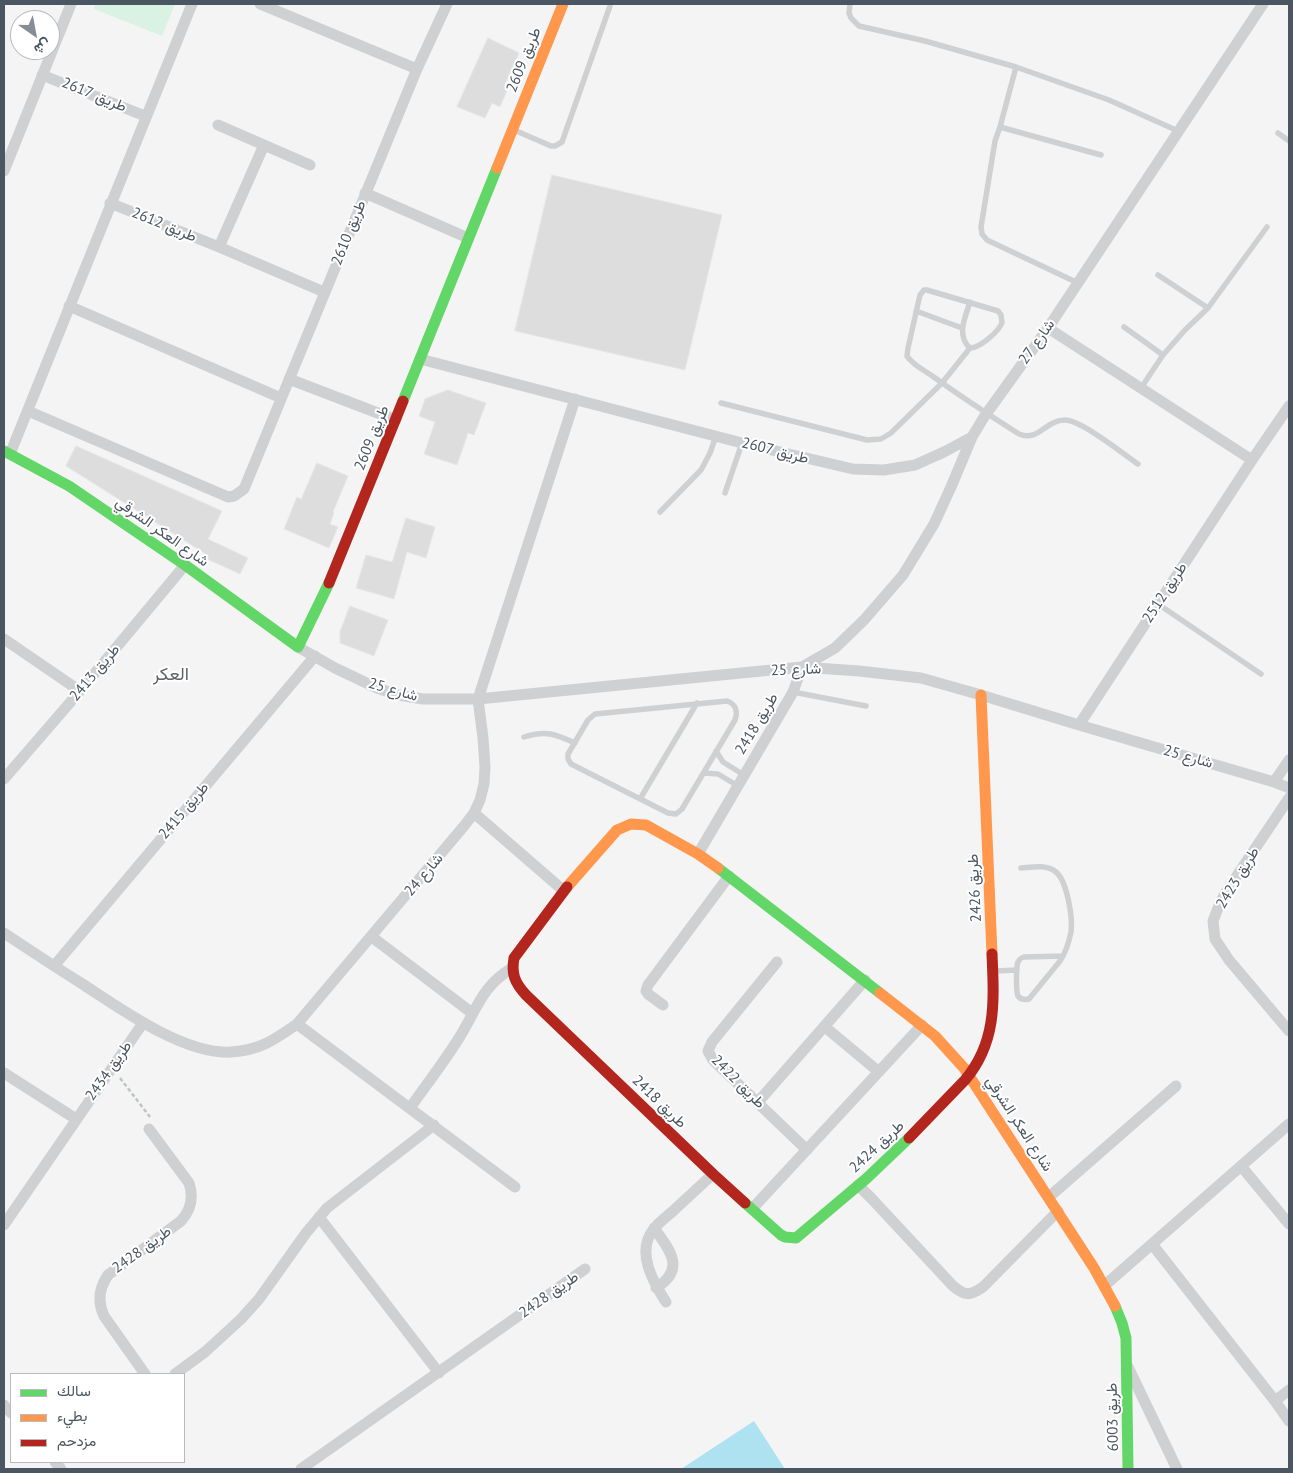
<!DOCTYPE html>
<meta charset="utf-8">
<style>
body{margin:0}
#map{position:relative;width:1293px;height:1473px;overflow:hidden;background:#f4f4f4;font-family:"PT Sans",Vazirmatn,sans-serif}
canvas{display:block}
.frame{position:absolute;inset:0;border:5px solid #4a5661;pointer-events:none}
.legend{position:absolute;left:10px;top:1373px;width:175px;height:90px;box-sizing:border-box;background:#fff;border:1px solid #b7bbc0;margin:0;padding:6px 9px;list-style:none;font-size:15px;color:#4a5661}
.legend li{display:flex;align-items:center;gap:10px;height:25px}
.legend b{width:25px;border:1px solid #b7bbc0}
.north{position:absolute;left:10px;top:10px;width:50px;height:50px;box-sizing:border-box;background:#fff;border:1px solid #b7bbc0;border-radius:50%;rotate:147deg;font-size:14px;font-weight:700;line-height:20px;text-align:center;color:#4a5661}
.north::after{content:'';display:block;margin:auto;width:18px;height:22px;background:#868d94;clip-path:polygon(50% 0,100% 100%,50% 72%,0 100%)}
</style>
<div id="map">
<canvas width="1293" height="1473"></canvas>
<div class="frame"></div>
<ul class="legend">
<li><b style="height:6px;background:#63d668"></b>سالك</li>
<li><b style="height:6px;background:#ff974d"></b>بطيء</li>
<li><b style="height:6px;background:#b3261e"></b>مزدحم</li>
</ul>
<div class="north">ش</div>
</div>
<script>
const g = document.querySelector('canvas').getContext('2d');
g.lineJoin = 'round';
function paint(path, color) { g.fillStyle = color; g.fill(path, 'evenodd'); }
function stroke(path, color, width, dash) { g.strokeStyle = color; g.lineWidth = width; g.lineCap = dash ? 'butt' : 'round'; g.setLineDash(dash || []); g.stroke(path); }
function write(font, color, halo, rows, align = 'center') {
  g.font = font + ' "PT Sans",Vazirmatn,sans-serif'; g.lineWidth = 4; g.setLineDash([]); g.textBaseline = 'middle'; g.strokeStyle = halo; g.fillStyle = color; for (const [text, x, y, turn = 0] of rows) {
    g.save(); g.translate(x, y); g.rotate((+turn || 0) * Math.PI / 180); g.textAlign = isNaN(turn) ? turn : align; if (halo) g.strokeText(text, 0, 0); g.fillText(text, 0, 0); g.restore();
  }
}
const green = new Path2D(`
 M95 4H175L162 36 94 9Z`);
const water = new Path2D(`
 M754 1421 785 1469H681Z`);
const building = new Path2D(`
 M488 38 519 53 505 84 509 86 500 107 492 103 485 118 457 107Z
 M552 175 722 215 685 370 515 331Z
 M448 390 486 403 474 435 468 433 457 465 424 454 435 422 419 416 425 399Z
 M76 446 222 511 208 539 248 558 240 574 207 559 209 556 66 466Z
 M317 463 348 476 333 512 334 513 330 524 338 527 329 548 284 529 297 497 301 499Z
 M406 518 435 527 426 558 407 552 394 599 356 588 366 555 392 562Z
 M350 606 388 620 374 656 340 643V632Z`);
const path = new Path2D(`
 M120 1078 150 1117`);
const lane = new Path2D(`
 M850 4 849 13 851 18 859 26 925 41 1016 67 1109 100 1178 131
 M1000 127 1016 67
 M514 130 551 146H555L562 142 610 6
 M1278 133 1289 141
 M1158 275 1208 308
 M1078 283 987 240 982 234 981 227 995 141 1000 127 1101 155
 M916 311 962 328
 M1124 327 1163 355
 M970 348C956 335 965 318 970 302
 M1141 388 1163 355 1185 330 1208 308 1267 227
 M721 403 867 440 881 439 891 433 942 383 970 348C980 348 998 332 1002 323L1001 315 998 311 927 290H924L920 295 908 348 907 356C912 364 923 370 931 375 960 396 989 415 1019 434 1039 442 1045 420 1065 420 1081 420 1122 453 1138 464
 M725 493 742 443
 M660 512 701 470 710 453 716 436
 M1158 604 1261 674
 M793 692 866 706
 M727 701C736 704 738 712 735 720L682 809 676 814 668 813 571 764 568 759V754L588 720 595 714Z
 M524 737C546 730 555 734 575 743
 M716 751 723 762 744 775
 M704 773 718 774 738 786
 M640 799 697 703
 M1021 868C1033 867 1046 864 1056 872 1067 881 1073 918 1071 932 1069 942 1066 952 1060 961L1029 999C1025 1000 1021 1000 1018 996 1016 992 1016 966 1018 962 1020 958 1021 958 1024 957L1063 956
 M995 971 1017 970`);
const street = new Path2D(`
 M260 4 417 69
 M42 75 145 116
 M218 125 310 165
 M4 171 71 4
 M365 193 468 238
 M110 203 219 247 324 292
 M219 247 264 145
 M69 306 281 398
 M1048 328 1252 460
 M420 359 742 443 853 469 884 470 915 465 944 452 972 437
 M289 379 396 420
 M28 411 228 497 234 496 244 489 417 69 447 4
 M10 454 192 4
 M4 639 80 691
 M298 647 335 668 377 688 398 695 423 699H478L802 667 859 671 921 678 981 695 1079 725 1274 782 1289 788
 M1079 725 1252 460 1289 406
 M4 779 80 691 185 565
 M1274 782 1289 760
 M1289 798 1226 892 1220 903 1213 921 1215 939 1229 960 1289 1031
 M474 813 564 891
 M698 854 793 692 802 667 835 648 864 620 903 575 934 524 951 487 972 437 984 417 1048 328 1263 4
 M4 933C31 951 57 968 84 985 122 1010 185 1055 231 1052 260 1050 274 1040 297 1024L464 826 474 813 480 800 484 784 485 767 483 738 478 699 575 399
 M372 937 472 1013
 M777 962 712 1042 708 1051 713 1060 807 1150
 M54 966 315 656
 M663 1005 648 994 646 991 648 985 729 876
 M297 1024 515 1187
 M825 1027 879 1072
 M4 1073 76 1119
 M758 1102 865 980
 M410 1108C427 1084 444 1062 459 1038 478 1008 480 988 512 968
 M1241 1166 1289 1224
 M858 1185 872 1199 953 1286C965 1296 970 1296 983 1287L1058 1211
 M1049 1197 1176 1086
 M752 1209 922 1025
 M319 1217 439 1373
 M4 1225 143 1023
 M654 1228C669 1249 687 1269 656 1288
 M1152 1244 1275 1401 1289 1421
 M1104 1286 1289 1124
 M666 1302C653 1282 636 1252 653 1230 658 1223 666 1217 673 1211 686 1199 700 1186 713 1174
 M1128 1367 1177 1469
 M145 1374 104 1316C97 1301 99 1288 108 1275L181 1221C191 1210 194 1198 189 1183L149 1129
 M175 1374 205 1352 241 1319 259 1299 306 1233 327 1208 434 1125
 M1275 1401 1289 1390
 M4 1405 11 1413
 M55 1462 61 1469
 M301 1469 585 1269`);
const fast = new Path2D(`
 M403 401 497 168
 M4 451 69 486 185 565 298 647 329 583
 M718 868 880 993
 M745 1203 781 1235 785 1237 796 1238 867 1178 909 1138
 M1115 1306 1122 1323 1126 1338 1128 1469`);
const slow = new Path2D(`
 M497 168 563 4
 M981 695 992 954
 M567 887 617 830 631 824 646 825 698 854 718 868
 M880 993 935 1036 964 1068 1094 1268 1115 1306`);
const jam = new Path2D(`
 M329 583 403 401
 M567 887 514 958C511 974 515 983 526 995L713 1174 745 1203
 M909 1138 965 1080C997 1042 994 1001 992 954`);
const streetNames = [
 ["طريق 2609",524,60,-68],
 ["طريق 2617",94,95,22],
 ["طريق 2612",164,225,22],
 ["طريق 2610",349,233,-68],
 ["شارع 27",1037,342,-55],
 ["طريق 2609",372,438,-68],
 ["طريق 2607",775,451,14],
 ["شارع العكر الشرقي",162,532,35],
 ["طريق 2512",1165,593,-57],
 ["شارع 25",796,670,-2],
 ["طريق 2413",95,673,-50],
 ["شارع 25",393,690,16],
 ["طريق 2418",757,724,-59],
 ["شارع 25",1188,757,16],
 ["طريق 2415",184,811,-50],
 ["شارع 24",424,875,-50],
 ["طريق 2423",1238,878,-59],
 ["طريق 2426",975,888,-93],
 ["طريق 2434",109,1071,-55],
 ["طريق 2422",738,1082,45],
 ["طريق 2418",659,1102,44],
 ["شارع العكر الشرقي",1019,1124,57],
 ["طريق 2424",877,1147,-43],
 ["طريق 2428",142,1250,-36],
 ["طريق 2428",549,1295,-35],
 ["طريق 6003",1113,1417,-91]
];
const quarterNames = [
 ["العكر",171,675]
];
paint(green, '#d9f2e3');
paint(water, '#aee2f0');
paint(building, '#ddddde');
stroke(building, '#e5e6e7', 1);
stroke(path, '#bcc7c4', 2.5, [4, 2.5]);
stroke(lane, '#ced0d2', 5.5);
stroke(street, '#ced0d2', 11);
stroke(fast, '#63d668', 11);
stroke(slow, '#ff974d', 11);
stroke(jam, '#b3261e', 11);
write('15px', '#4a5661', '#fff', streetNames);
write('18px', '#5f6368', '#fff', quarterNames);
</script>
